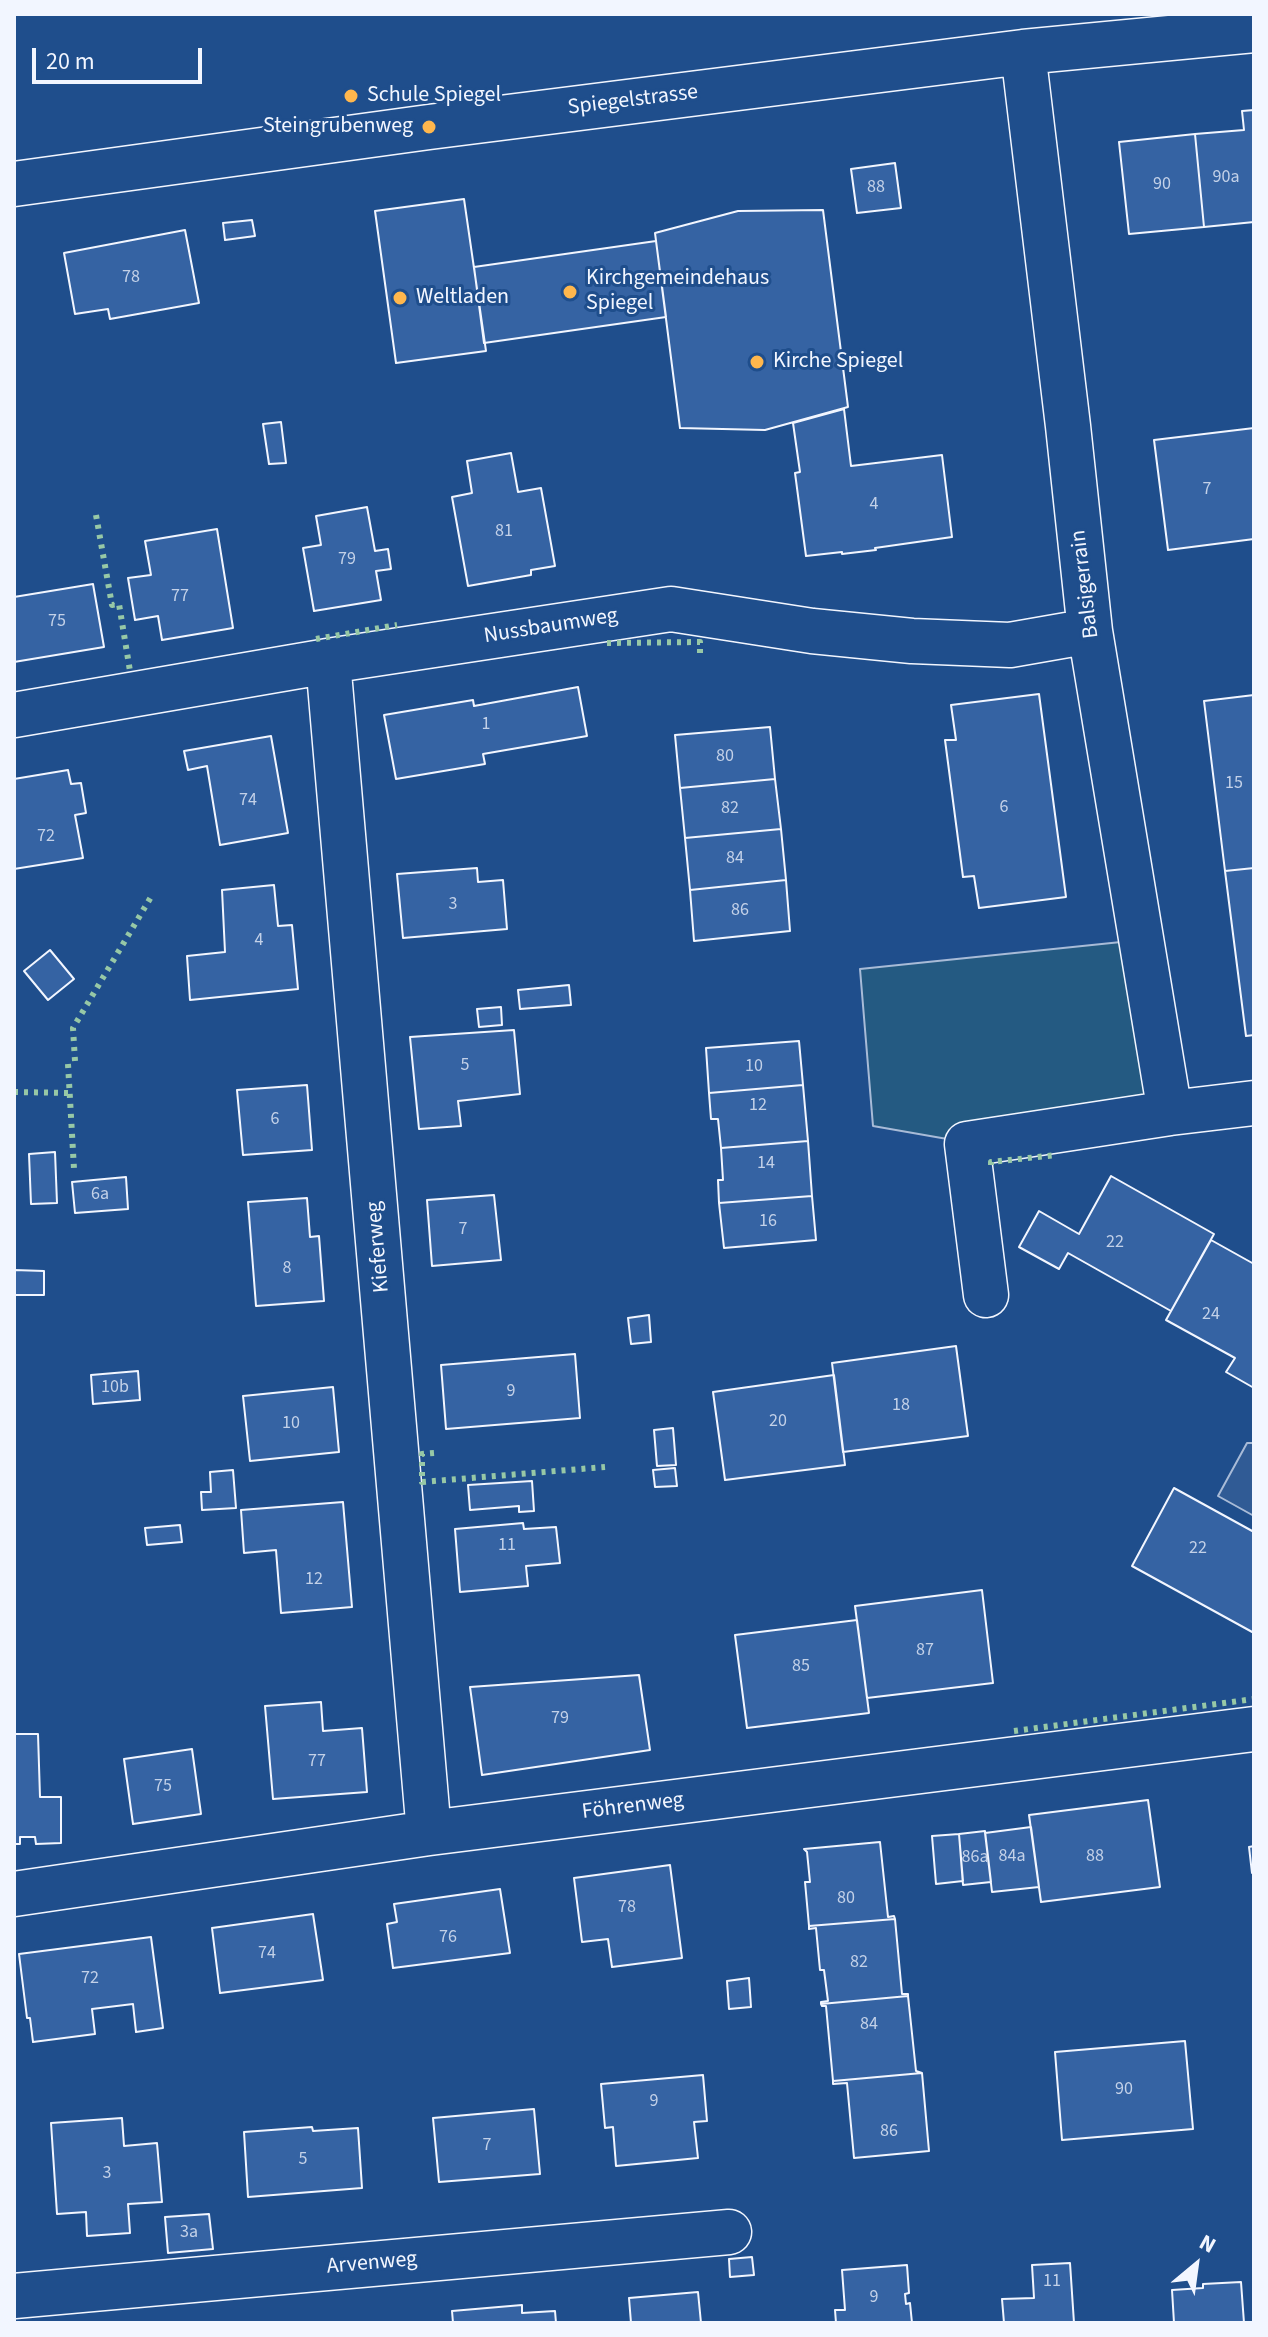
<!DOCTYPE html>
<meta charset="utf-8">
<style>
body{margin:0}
#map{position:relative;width:1268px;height:2337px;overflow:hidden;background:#1f4e8c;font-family:"Source Sans 3",sans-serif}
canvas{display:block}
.frame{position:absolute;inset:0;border:16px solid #f2f6ff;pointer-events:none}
.north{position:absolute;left:1156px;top:2225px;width:80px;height:80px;-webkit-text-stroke:6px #1f4e8c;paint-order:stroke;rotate:29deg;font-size:22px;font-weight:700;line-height:32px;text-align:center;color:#f2f6ff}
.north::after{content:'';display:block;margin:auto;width:28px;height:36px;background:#f2f6ff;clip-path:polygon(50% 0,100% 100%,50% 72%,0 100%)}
.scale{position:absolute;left:32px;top:48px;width:170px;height:36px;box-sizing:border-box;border:4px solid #f2f6ff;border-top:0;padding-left:10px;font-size:24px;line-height:28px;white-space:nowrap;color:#f2f6ff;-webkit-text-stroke:6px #1f4e8c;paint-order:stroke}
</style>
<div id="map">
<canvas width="1268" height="2337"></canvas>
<div class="frame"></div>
<div class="north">N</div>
<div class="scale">20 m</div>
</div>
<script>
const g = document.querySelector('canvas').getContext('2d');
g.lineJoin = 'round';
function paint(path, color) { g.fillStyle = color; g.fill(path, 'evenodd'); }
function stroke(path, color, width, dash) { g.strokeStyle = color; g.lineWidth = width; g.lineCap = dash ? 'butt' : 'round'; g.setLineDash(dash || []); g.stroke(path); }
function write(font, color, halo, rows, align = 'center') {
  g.font = font + ' "Source Sans 3",sans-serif'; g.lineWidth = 6; g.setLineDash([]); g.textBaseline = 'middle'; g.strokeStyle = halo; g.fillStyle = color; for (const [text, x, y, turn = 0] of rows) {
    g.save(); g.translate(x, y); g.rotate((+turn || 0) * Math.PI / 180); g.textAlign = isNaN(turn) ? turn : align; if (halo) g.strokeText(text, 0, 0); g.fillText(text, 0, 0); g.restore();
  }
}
const green = new Path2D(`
 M1150 939 1169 1113 970 1143 873 1126 860 969Z`);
const parking = new Path2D(`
 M1247 1443H1254V1516L1218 1496Z`);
const building = new Path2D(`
 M1254 110V222L1204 227 1195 134 1244 130 1242 111Z
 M1195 134 1204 227 1129 234 1119 142Z
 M895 163 901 208 857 213 851 169Z
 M464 199 486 351 396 363 375 211Z
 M823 210 848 407 765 430 680 428 655 233 738 211Z
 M252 220 255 236 225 240 223 223Z
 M185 230 199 303 110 319 108 309 75 314 64 253Z
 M656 241 666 317 484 343 474 267Z
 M844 409 851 466 942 455 952 537 875 548 876 550 842 554V552L806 556 795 473 800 472 793 423Z
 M281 422 286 463 269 464 263 424Z
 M1254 428V539L1168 550 1154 440Z
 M511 453 518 492 541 488 555 566 531 570V575L468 586 452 497 472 493 467 461Z
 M367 507 375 551 388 549 391 569 376 571 381 600 314 611 303 548 321 545 316 516Z
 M217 529 233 628 162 640 158 616 135 620 128 578 151 575 145 541Z
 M93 584 104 647 14 662V597Z
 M578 687 587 736 483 754 485 764 396 779 384 715 473 700 474 706Z
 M1039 694 1066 897 979 908 974 876 963 877 945 740H956L951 705Z
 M1254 695V868L1225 871 1204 701Z
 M770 727 775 779 680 788 675 735Z
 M271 736 288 833 220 845 207 766 188 770 184 751Z
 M68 770 71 784 81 783 86 813 75 815 83 858 14 869V779Z
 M775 779 781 829 685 838 680 788Z
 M781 829 786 880 690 890 685 838Z
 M477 868 478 882 503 880 507 929 403 938 397 874Z
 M1254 868V1035L1246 1036 1225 871Z
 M786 880 790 931 694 941 690 890Z
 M274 885 278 926 292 925 298 989 190 1000 187 956 225 952 222 890Z
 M50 950 74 979 48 1000 24 971Z
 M569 985 571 1005 520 1009 518 990Z
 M501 1007 502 1025 479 1027 477 1009Z
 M514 1030 520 1094 458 1101 461 1126 419 1129 410 1037Z
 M799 1041 803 1085 709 1093 706 1048Z
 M307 1085 312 1150 243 1155 237 1090Z
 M803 1085 808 1141 721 1148 718 1119H711L709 1093Z
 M808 1141 812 1196 719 1203 718 1180H723L721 1148Z
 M55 1152 57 1203 31 1204 29 1154Z
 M1111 1176 1214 1234 1171 1311 1068 1253 1059 1269 1019 1247 1039 1211 1079 1234Z
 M126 1177 128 1209 75 1213 72 1182Z
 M494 1195 501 1260 432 1266 427 1200Z
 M812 1196 816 1240 724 1248 719 1203Z
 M307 1198 310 1237 319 1236 324 1301 256 1306 248 1202Z
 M1211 1240 1254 1264V1388L1226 1372 1235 1358 1166 1320Z
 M14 1270 44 1271V1295H14Z
 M649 1315 651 1342 631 1344 628 1318Z
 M956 1346 968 1436 843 1452 832 1363Z
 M575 1354 580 1418 446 1429 441 1365Z
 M138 1371 140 1400 93 1404 91 1375Z
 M834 1375 845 1465 725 1480 713 1392Z
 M333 1387 339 1452 250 1461 243 1396Z
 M673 1428 676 1465 657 1466 654 1430Z
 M675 1468 677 1486 655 1487 653 1470Z
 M233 1470 236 1508 202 1510 201 1492H211L210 1472Z
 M532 1481 534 1511 519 1512V1506L470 1510 468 1485Z
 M1174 1488 1254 1532V1633L1132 1566Z
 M343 1502 352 1607 281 1613 276 1550 244 1553 241 1510Z
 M523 1523 524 1529 556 1527 560 1563 526 1566 528 1586 460 1592 455 1529Z
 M180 1525 182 1542 147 1545 145 1528Z
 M982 1590 993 1683 867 1698 855 1606Z
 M857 1620 869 1713 747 1728 735 1635Z
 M639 1675 650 1750 482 1775 470 1687Z
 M321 1702 323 1731 362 1728 367 1792 273 1799 265 1706Z
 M14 1734H38L40 1797H61V1843L36 1844 35 1837H20V1844H14Z
 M192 1749 201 1814 133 1824 124 1759Z
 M1148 1800 1160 1887 1041 1902 1029 1815Z
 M1031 1827 1039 1887 992 1892 985 1833Z
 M985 1831 991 1882 963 1885 959 1834Z
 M959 1834 963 1881 936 1884 932 1836Z
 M880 1842 888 1917 894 1916 895 1919 809 1926 805 1882H810L807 1852 804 1849Z
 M1254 1846V1873H1252L1249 1847Z
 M670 1865 682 1958 612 1967 608 1939 582 1942 574 1878Z
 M500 1889 510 1953 393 1968 387 1924 397 1922 394 1904Z
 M313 1914 323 1980 220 1993 212 1928Z
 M895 1919 902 1994H908V1996L821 2004V2002L828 2001 824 1970H820L816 1928 809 1929V1926Z
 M151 1937 163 2028 136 2032 133 2004 92 2009 95 2034 33 2042 30 2018H27L19 1954Z
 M749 1978 751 2007 729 2009 727 1981Z
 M908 1996 916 2071 922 2073 833 2081 826 2006H822L821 2004Z
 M1185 2041 1193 2129 1062 2140 1055 2052Z
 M922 2073 929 2151 854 2158 847 2083 833 2084V2081Z
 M703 2075 707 2121 694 2122 698 2158 616 2166 613 2127 605 2128 601 2084Z
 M534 2109 540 2174 439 2182 433 2118Z
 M122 2118 124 2146 157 2143 162 2202 128 2204 130 2233 87 2236 86 2212 57 2214 51 2123Z
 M312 2127 313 2131 358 2128 362 2188 248 2197 244 2132Z
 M209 2214 213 2249 168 2253 165 2217Z
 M752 2257 754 2275 730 2277 729 2259Z
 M1070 2263 1074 2323H1004L1002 2299 1034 2298 1032 2265Z
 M907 2265 909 2293 905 2294 906 2304 910 2303 912 2323H836L835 2310H845L842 2270Z
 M1241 2282 1244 2323H1174L1172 2290 1203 2288V2284Z
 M698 2292 701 2323H631L629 2298Z
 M522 2305V2313L555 2311 556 2323H453L452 2311Z`);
const street = new Path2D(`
 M1023 52 1068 426 1090 631 1170 1113 1254 1103
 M14 184 429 127 1023 52 1254 30
 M328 661 429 1833
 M14 715 328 661 671 609 812 631 912 641 1010 645 1090 631
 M986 1295 967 1144 1170 1113
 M14 1894 429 1833 1254 1729
 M14 2296 729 2232`);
const hedge = new Path2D(`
 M96 515 112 605 119 604 130 671
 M316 639 397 625
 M607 643 700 642V657
 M75 1061 73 1028 151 897
 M68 1064 74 1169
 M14 1092 70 1093
 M991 1165V1162L1056 1155
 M434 1453 422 1454V1482L605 1467
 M1014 1731 1254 1699`);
const markers = [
 [351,96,8,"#ffb74d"],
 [429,127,8,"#ffb74d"],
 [570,292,8,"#ffb74d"],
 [400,298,8,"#ffb74d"],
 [757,362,8,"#ffb74d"]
];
const numberNames = [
 ["90a",1226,178],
 ["90",1162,185],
 ["88",876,188],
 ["78",131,278],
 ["7",1207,490],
 ["4",874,505],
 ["81",504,532],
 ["79",347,560],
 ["77",180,597],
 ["75",57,622],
 ["1",486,725],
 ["80",725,757],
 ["15",1234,784],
 ["74",248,801],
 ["6",1004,808],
 ["82",730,809],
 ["72",46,837],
 ["84",735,859],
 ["3",453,905],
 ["86",740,911],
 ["4",259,941],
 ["5",465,1066],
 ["10",754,1067],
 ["12",758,1106],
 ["6",275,1120],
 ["14",766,1164],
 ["6a",100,1195],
 ["16",768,1222],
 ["7",463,1230],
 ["22",1115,1243],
 ["8",287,1269],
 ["24",1211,1315],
 ["10b",115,1388],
 ["9",511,1392],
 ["18",901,1406],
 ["20",778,1422],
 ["10",291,1424],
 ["11",507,1546],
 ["22",1198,1549],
 ["12",314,1580],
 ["87",925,1651],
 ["85",801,1667],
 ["79",560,1719],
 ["77",317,1762],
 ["75",163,1787],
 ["84a",1012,1857],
 ["88",1095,1857],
 ["86a",975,1858],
 ["80",846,1899],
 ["78",627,1908],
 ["76",448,1938],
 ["74",267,1954],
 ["82",859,1963],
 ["72",90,1979],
 ["84",869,2025],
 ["90",1124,2090],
 ["9",654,2102],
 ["86",889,2132],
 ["7",487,2146],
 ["5",303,2160],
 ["3",107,2174],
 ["3a",189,2233],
 ["11",1052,2282],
 ["9",874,2298]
];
const poiNames = [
 ["Schule Spiegel",367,96],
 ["Steingrubenweg",413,127,"right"],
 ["Kirchgemeindehaus",586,279],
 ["Spiegel",586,304],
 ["Weltladen",416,298],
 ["Kirche Spiegel",773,362]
];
const streetNames = [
 ["Spiegelstrasse",633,101,-7],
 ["Balsigerrain",1086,584,-97],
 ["Nussbaumweg",551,627,-9],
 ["Kieferweg",379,1247,-95],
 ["Föhrenweg",633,1807,-7],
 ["Arvenweg",372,2264,-5]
];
paint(green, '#245a82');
stroke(green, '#a8bbd7', 2);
paint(parking, '#305b95');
stroke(parking, '#a8bbd7', 2);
paint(building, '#3563a3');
stroke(building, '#f2f6ff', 2);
stroke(street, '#f2f6ff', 47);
stroke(street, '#1f4e8c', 44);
stroke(hedge, '#97c8a6', 6, [4, 6]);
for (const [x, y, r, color] of markers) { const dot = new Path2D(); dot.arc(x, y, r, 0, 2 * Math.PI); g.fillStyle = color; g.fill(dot); stroke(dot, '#1f4e8c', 3); }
write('18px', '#c3d1e8', null, numberNames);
write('22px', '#f2f6ff', '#1f4e8c', poiNames, 'left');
write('22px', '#f2f6ff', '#1f4e8c', streetNames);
</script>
